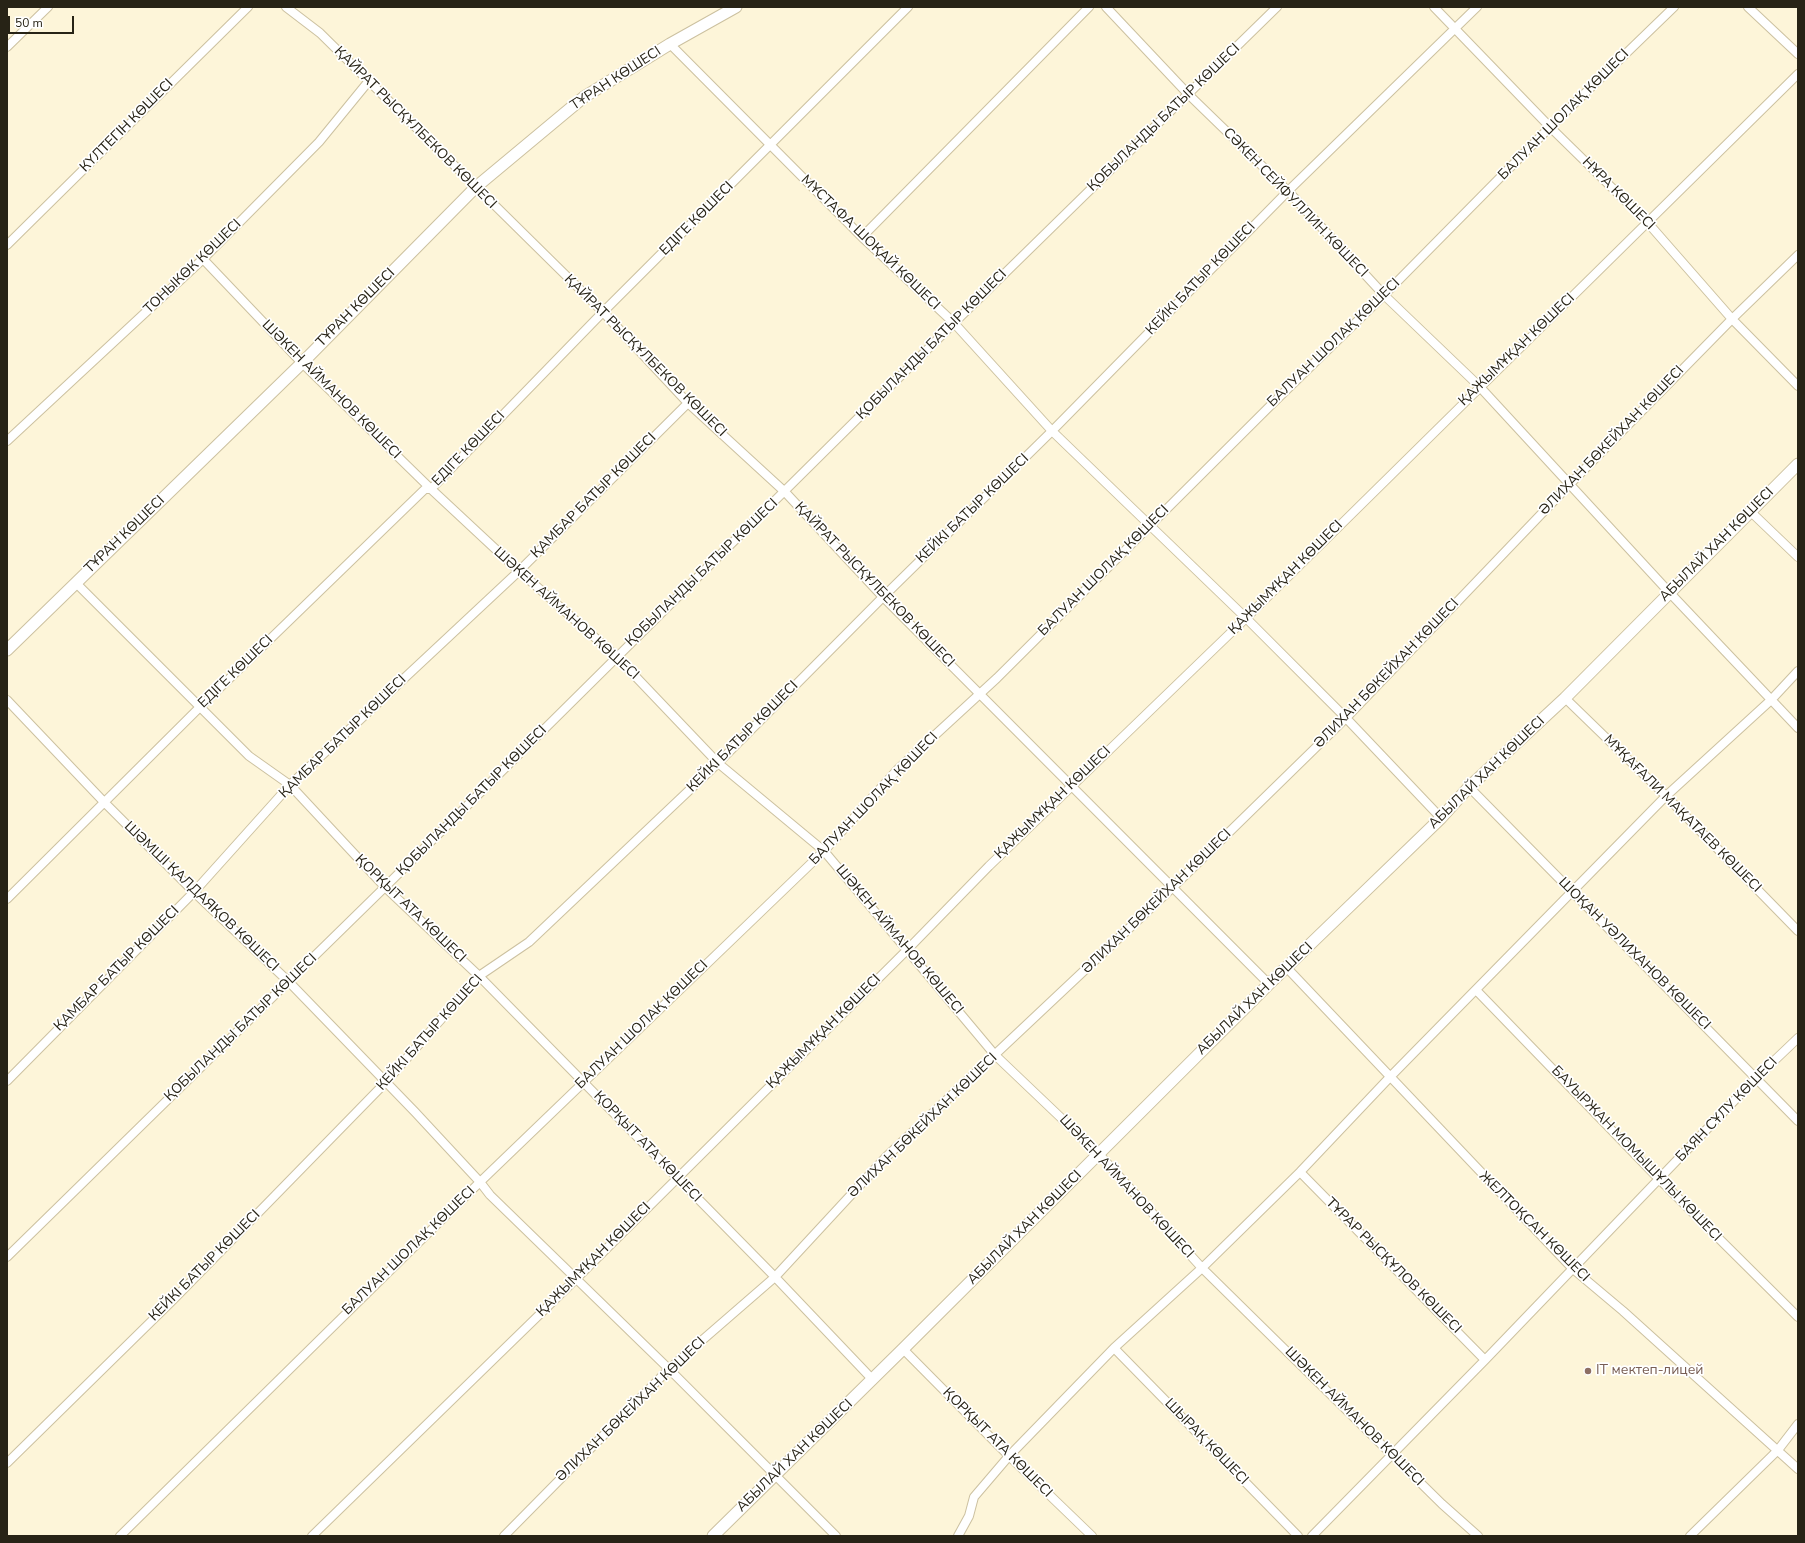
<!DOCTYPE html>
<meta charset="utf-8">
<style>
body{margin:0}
#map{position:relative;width:1805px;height:1543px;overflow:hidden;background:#fdf5d9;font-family:"Nunito Sans",sans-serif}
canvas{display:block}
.frame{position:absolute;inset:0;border:8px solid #272316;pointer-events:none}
.scale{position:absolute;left:8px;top:16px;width:66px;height:18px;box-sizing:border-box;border:2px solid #272316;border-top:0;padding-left:5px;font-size:12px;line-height:14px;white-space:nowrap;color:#272316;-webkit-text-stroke:3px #fff;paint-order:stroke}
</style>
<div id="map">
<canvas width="1805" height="1543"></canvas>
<div class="frame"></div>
<div class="scale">50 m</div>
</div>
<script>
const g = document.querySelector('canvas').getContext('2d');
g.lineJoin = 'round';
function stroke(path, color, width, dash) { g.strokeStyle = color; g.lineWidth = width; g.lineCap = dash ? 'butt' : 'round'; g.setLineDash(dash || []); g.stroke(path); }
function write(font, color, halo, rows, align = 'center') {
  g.font = font + ' "Nunito Sans",sans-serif'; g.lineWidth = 3.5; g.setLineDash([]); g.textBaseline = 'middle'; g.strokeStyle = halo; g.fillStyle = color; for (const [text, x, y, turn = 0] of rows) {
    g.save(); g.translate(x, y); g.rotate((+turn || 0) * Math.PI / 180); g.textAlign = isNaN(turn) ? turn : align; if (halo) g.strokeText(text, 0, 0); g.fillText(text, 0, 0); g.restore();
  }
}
const minor = new Path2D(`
 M286 7 320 33 603 312 688 403 785 492 883 597 1269 984
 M1106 7 1188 94 1288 191 1384 295 1479 386 1669 592 1798 728
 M1434 7 1550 127 1648 223 1732 319 1798 386
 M1748 7 1798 54
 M670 44 862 237 954 323 1052 431 1246 618 1346 718 1441 818
 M7 47 48 7
 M862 237 1089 7
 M7 245 248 7
 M203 259 302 363 431 489 519 571 616 656 718 763 824 851 995 1055 1099 1154 1202 1268 1442 1504 1478 1536
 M7 441 203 259 319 142 368 82
 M1751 512 1798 557
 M76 583 249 756 290 785 385 887 479 976 775 1277 873 1380
 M1565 698 1666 796 1798 931
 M7 700 104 802 194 892 289 982 415 1112 480 1182 490 1195 669 1369 836 1536
 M1469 787 1798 1121
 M7 899 200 707 425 489H431L603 312 908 7
 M1287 968 1573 1269 1623 1311 1798 1469
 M1476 990 1659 1179 1798 1317
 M7 1081 194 892 290 785 519 571 688 403
 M1300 1172 1485 1360
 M7 1257 385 887 954 323 1277 7
 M1114 1348 1298 1536
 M903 1349 1009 1456 1092 1536
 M7 1463 173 1300 385 1083 479 976 529 942 718 763 883 597 1052 431 1288 191 1477 7
 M120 1536 480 1182 824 851 897 770 997 678 1269 407 1384 295 1550 127 1674 7
 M312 1536 576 1279 908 949 989 866 1246 618 1798 74
 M504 1536 669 1369 775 1277 886 1157 1173 887 1346 718 1570 484 1732 319 1798 255
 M958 1536 969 1516 974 1497 1009 1456 1114 1348 1202 1268 1300 1172 1390 1077 1666 796 1771 700 1798 671
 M1312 1536 1485 1360 1756 1078 1798 1038
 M1690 1536 1778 1450 1798 1424`);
const tertiary = new Path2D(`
 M7 650 302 363 476 187 584 97 670 44 736 7
 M713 1536 903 1349 1269 984 1441 818 1469 787 1565 698 1798 464`);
const markers = [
 [1588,1371,4,"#8d6e63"]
];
const streetNames = [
 ["ТҰРАН КӨШЕСІ",616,79,-33],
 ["БАЛУАН ШОЛАҚ КӨШЕСІ",1564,115,-45],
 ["ҚОБЫЛАНДЫ БАТЫР КӨШЕСІ",1164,118,-44],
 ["КҮЛТЕГІН КӨШЕСІ",127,126,-45],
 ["ҚАЙРАТ РЫСҚҰЛБЕКОВ КӨШЕСІ",415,128,45],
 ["НҰРА КӨШЕСІ",1618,194,45],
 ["СӘКЕН СЕЙФУЛЛИН КӨШЕСІ",1295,203,46],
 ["ЕДІГЕ КӨШЕСІ",697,219,-45],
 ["МҰСТАФА ШОҚАЙ КӨШЕСІ",870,243,44],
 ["ТОНЫКӨК КӨШЕСІ",193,267,-44],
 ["КЕЙКІ БАТЫР КӨШЕСІ",1201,279,-46],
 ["ТҰРАН КӨШЕСІ",356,308,-45],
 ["БАЛУАН ШОЛАҚ КӨШЕСІ",1334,343,-44],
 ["ҚОБЫЛАНДЫ БАТЫР КӨШЕСІ",932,345,-45],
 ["ҚАЖЫМҰҚАН КӨШЕСІ",1517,350,-44],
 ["ҚАЙРАТ РЫСҚҰЛБЕКОВ КӨШЕСІ",645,356,45],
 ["ШӘКЕН АЙМАНОВ КӨШЕСІ",331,390,45],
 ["ӘЛИХАН БӨКЕЙХАН КӨШЕСІ",1612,441,-46],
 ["ЕДІГЕ КӨШЕСІ",469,449,-46],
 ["ҚАМБАР БАТЫР КӨШЕСІ",594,496,-45],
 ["КЕЙКІ БАТЫР КӨШЕСІ",973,509,-44],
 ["ТҰРАН КӨШЕСІ",125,535,-44],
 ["АБЫЛАЙ ХАН КӨШЕСІ",1717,545,-45],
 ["БАЛУАН ШОЛАҚ КӨШЕСІ",1104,571,-45],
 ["ҚОБЫЛАНДЫ БАТЫР КӨШЕСІ",702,573,-44],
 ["ҚАЖЫМҰҚАН КӨШЕСІ",1286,578,-45],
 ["ҚАЙРАТ РЫСҚҰЛБЕКОВ КӨШЕСІ",874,585,46],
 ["ШӘКЕН АЙМАНОВ КӨШЕСІ",566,614,42],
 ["ЕДІГЕ КӨШЕСІ",236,672,-44],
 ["ӘЛИХАН БӨКЕЙХАН КӨШЕСІ",1387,674,-46],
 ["ҚАМБАР БАТЫР КӨШЕСІ",343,737,-44],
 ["КЕЙКІ БАТЫР КӨШЕСІ",743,737,-45],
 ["АБЫЛАЙ ХАН КӨШЕСІ",1487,773,-44],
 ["БАЛУАН ШОЛАҚ КӨШЕСІ",874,799,-46],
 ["ҚОБЫЛАНДЫ БАТЫР КӨШЕСІ",472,801,-45],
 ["ҚАЖЫМҰҚАН КӨШЕСІ",1053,803,-44],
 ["МҰҚАҒАЛИ МАҚАТАЕВ КӨШЕСІ",1682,814,45],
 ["ШӘМШІ ҚАЛДАЯҚОВ КӨШЕСІ",201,897,44],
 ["ӘЛИХАН БӨКЕЙХАН КӨШЕСІ",1157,902,-44],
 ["ҚОРҚЫТ АТА КӨШЕСІ",410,909,44],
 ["ШӘКЕН АЙМАНОВ КӨШЕСІ",899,940,50],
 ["ШОҚАН УӘЛИХАНОВ КӨШЕСІ",1634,954,45],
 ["ҚАМБАР БАТЫР КӨШЕСІ",117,969,-45],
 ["АБЫЛАЙ ХАН КӨШЕСІ",1255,999,-44],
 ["БАЛУАН ШОЛАҚ КӨШЕСІ",642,1025,-44],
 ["ҚОБЫЛАНДЫ БАТЫР КӨШЕСІ",241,1028,-44],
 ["ҚАЖЫМҰҚАН КӨШЕСІ",824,1032,-45],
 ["КЕЙКІ БАТЫР КӨШЕСІ",430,1033,-48],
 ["БАЯН СҰЛУ КӨШЕСІ",1727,1110,-46],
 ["ӘЛИХАН БӨКЕЙХАН КӨШЕСІ",923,1126,-44],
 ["ҚОРҚЫТ АТА КӨШЕСІ",647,1147,46],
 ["БАУЫРЖАН МОМЫШҰЛЫ КӨШЕСІ",1636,1154,46],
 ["ШӘКЕН АЙМАНОВ КӨШЕСІ",1126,1187,47],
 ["ЖЕЛТОҚСАН КӨШЕСІ",1534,1227,45],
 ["АБЫЛАЙ ХАН КӨШЕСІ",1025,1228,-45],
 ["БАЛУАН ШОЛАҚ КӨШЕСІ",409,1251,-44],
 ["ҚАЖЫМҰҚАН КӨШЕСІ",594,1260,-45],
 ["КЕЙКІ БАТЫР КӨШЕСІ",205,1266,-45],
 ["ТҰРАР РЫСҚҰЛОВ КӨШЕСІ",1393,1266,45],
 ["ӘЛИХАН БӨКЕЙХАН КӨШЕСІ",631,1410,-44],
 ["ШӘКЕН АЙМАНОВ КӨШЕСІ",1354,1417,45],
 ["ШЫРАҚ КӨШЕСІ",1206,1442,46],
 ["ҚОРҚЫТ АТА КӨШЕСІ",997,1443,45],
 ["АБЫЛАЙ ХАН КӨШЕСІ",795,1456,-44]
];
const educationNames = [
 ["IT мектеп-лицей",1596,1371]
];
stroke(minor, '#ccc1a0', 10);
stroke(tertiary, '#ccc1a0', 13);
stroke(minor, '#fff', 8);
stroke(tertiary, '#fff', 11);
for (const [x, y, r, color] of markers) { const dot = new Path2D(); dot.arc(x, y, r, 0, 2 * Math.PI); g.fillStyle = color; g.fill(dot); stroke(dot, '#fff', 1.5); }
write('14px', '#272316', '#fff', streetNames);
write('14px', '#785e54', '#fff', educationNames, 'left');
</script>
